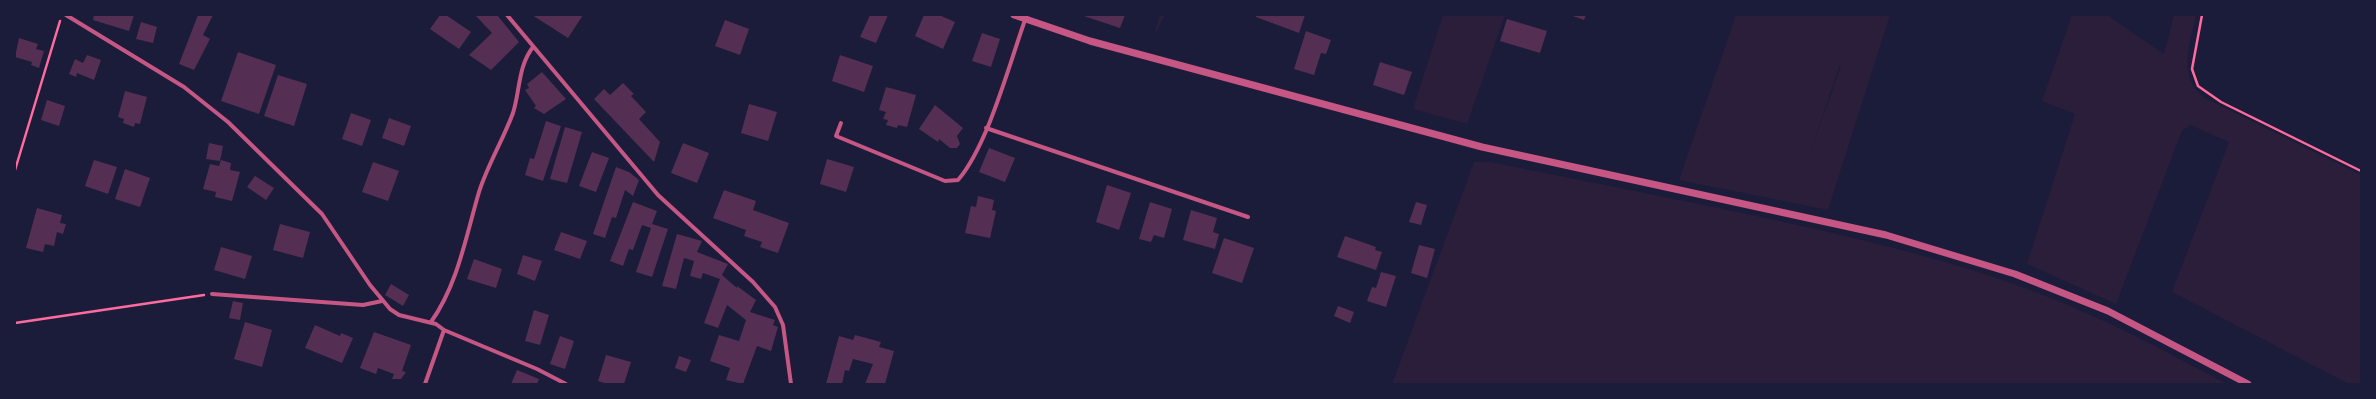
<!DOCTYPE html>
<style>
body{margin:0}
#map{position:relative;width:2376px;height:399px;overflow:hidden;background:#1b1b3a;font-family:Raleway,sans-serif}
canvas{display:block}
.frame{position:absolute;inset:0;border:16px solid #1b1b3a;pointer-events:none}
</style>
<div id="map">
<canvas width="2376" height="399"></canvas>
<div class="frame"></div>
</div>
<script>
const g = document.querySelector('canvas').getContext('2d');
g.lineJoin = 'round';
function paint(path, color) { g.fillStyle = color; g.fill(path, 'evenodd'); }
function stroke(path, color, width, dash) { g.strokeStyle = color; g.lineWidth = width; g.lineCap = dash ? 'butt' : 'round'; g.setLineDash(dash || []); g.stroke(path); }
const green = new Path2D(`
 M1160 15H1165L1153 38Z
 M1443 15H1505L1467 124 1413 109Z
 M1736 15H1890L1828 210 1679 180ZM1840 65 1841 66 1809 156Z
 M2072 15H2107L2164 54 2174 15H2196C2190 45 2177 74 2203 97L2361 175V384H2349L2172 292 2229 142 2190 125 2182 131 2116 304 2027 264 2075 114 2042 101Z
 M1474 162H1491C1608 186 1725 208 1841 235 1907 251 1975 268 2038 293 2104 318 2165 351 2227 384H1392Z`);
const building = new Path2D(`
 M94 15H134L129 31 93 20Z
 M198 15H213L203 35 210 39 194 70 179 64Z
 M440 15H446L471 32 459 49 430 29Z
 M475 15H497L519 42 491 70 469 55 492 33Z
 M532 15H583L568 38Z
 M870 15H888L876 43 860 37Z
 M924 15H939L955 22 943 49 915 36Z
 M1081 15H1125L1120 28Z
 M1256 15H1305L1299 33 1256 17Z
 M1570 15H1586L1584 20Z
 M1507 19 1547 31 1540 53 1500 41Z
 M725 20 749 29 740 55 715 46Z
 M141 22 157 27 153 43 136 39Z
 M1306 31 1331 40 1326 54 1321 53 1314 75 1294 69Z
 M982 33 1000 39 991 67 972 61Z
 M19 38 38 44 36 49 44 51 39 68 31 65 32 62 15 57Z
 M238 52 276 65 259 114 221 101Z
 M87 55 101 60 94 80 77 73 76 77 69 74 75 59 83 63Z
 M840 55 873 66 864 92 832 81Z
 M1380 62 1412 72 1404 95 1373 85Z
 M542 72 566 99 544 114 534 108 536 106 525 90 529 88 527 84Z
 M278 75 307 84 294 126 264 116Z
 M623 83 634 94 631 96 646 112 639 119 660 142 654 162 594 99 604 89 610 95Z
 M886 87 916 95 907 127 898 125 897 128 886 125 888 120 883 119 886 112 879 110Z
 M125 91 147 97 140 124 135 123 134 127 123 123 124 119 118 117Z
 M47 100 65 106 59 126 41 120Z
 M749 104 777 112 768 141 741 133Z
 M935 105 963 128 957 136 960 144 957 148H950L939 139 938 142 919 129Z
 M351 113 371 120 362 146 342 139Z
 M389 118 411 126 404 146 382 138Z
 M546 121 561 126 543 181 525 175 530 158 534 159Z
 M565 127 582 132 567 183 550 179Z
 M209 143 223 146 220 161 206 159Z
 M683 143 709 153 697 183 671 173Z
 M989 148 1015 158 1005 182 979 172Z
 M592 152 609 158 596 192 579 186Z
 M827 159 854 167 846 192 820 184Z
 M94 160 117 167 108 194 85 186Z
 M221 160 231 163 230 170 240 172 232 201 215 197 216 192 203 189 210 164 219 166Z
 M373 162 399 171 388 201 362 192Z
 M616 167 629 172 639 180 633 196 625 190 616 218 612 217 605 238 593 234Z
 M125 169 150 178 140 207 115 199Z
 M255 176 274 188 266 200 247 187Z
 M1107 185 1131 193 1119 230 1096 222Z
 M724 190 756 201 753 210 789 223 778 253 760 247 762 242 744 236 746 230 713 218Z
 M978 196 994 200 992 210 996 211 990 238 965 233 971 206 976 207Z
 M633 202 657 211 652 224 668 229 652 277 636 272 651 228 642 225 633 250 629 249 623 266 610 261Z
 M1150 202 1172 209 1164 238 1154 235 1151 242 1139 239Z
 M1416 202 1427 205 1421 225 1409 222Z
 M37 208 62 215 60 223 66 224 63 234 57 232 54 246 45 244 43 252 26 248Z
 M1191 210 1217 218 1213 232 1219 234 1215 249 1183 240Z
 M280 224 310 232 303 258 273 250Z
 M561 232 587 241 580 259 554 250Z
 M677 234 702 241 697 252 728 264 722 275 737 288V286L756 300 750 312 775 320 773 325 778 327 771 351 757 346 743 384 726 380 730 368 710 361 719 335 739 341 746 320 727 305 718 328 704 323 720 279 703 273 701 279 690 276 694 261 684 258 676 289 662 286Z
 M1345 236 1376 247 1375 250 1382 252 1376 270 1337 257Z
 M1224 238 1254 248 1242 283 1212 273Z
 M1419 245 1435 249 1427 278 1411 273Z
 M221 247 252 256 245 279 214 270Z
 M523 255 542 261 535 281 517 274Z
 M474 259 502 269 496 288 467 279Z
 M1381 272 1396 276 1386 307 1367 301 1372 287 1376 288Z
 M391 284 409 295 403 306 385 295Z
 M233 301 243 303 240 320 229 318Z
 M1338 306 1354 312 1350 323 1334 316Z
 M534 310 549 315 540 345 525 341Z
 M245 322 272 330 262 367 234 359Z
 M315 325 340 336 341 333 353 338 342 363 305 348Z
 M374 332 411 345 402 371 406 372 401 379H392L394 374 378 368 376 374 360 368Z
 M855 335 881 342 879 347 894 351 885 384H865L873 364 853 359 849 371 845 370 842 384H826L839 336 853 340Z
 M560 336 574 341 565 369 550 364Z
 M606 355 631 362 624 384H608L598 381Z
 M679 356 691 360 686 372 675 368Z
 M517 370 539 379 537 384H511Z`);
const path = new Path2D(`
 M2202 15 2192 69 2198 86 2221 102 2361 171
 M15 170 60 21
 M15 323 204 295`);
const minor = new Path2D(`
 M66 15 184 87 228 122 322 214 370 285 390 309 399 315 436 324 444 330 537 369 566 384
 M507 15 658 195 753 282 775 307 783 325 791 384
 M841 123 836 136 945 181 958 180C988 145 1009 65 1025 20
 M986 128 1248 217
 M212 294 363 305 382 301
 M431 322C458 284 466 236 479 192 488 164 503 140 513 113 520 91 518 66 533 47
 M425 384 444 330`);
const tertiary = new Path2D(`
 M1014 15 1090 41 1482 147 1886 235 2015 274 2108 311 2248 384`);
paint(green, '#2a1e3b');
paint(building, '#542f53');
stroke(path, '#ff6b9d', 2.5);
stroke(minor, '#c65784', 4);
stroke(tertiary, '#c65784', 7);
</script>
